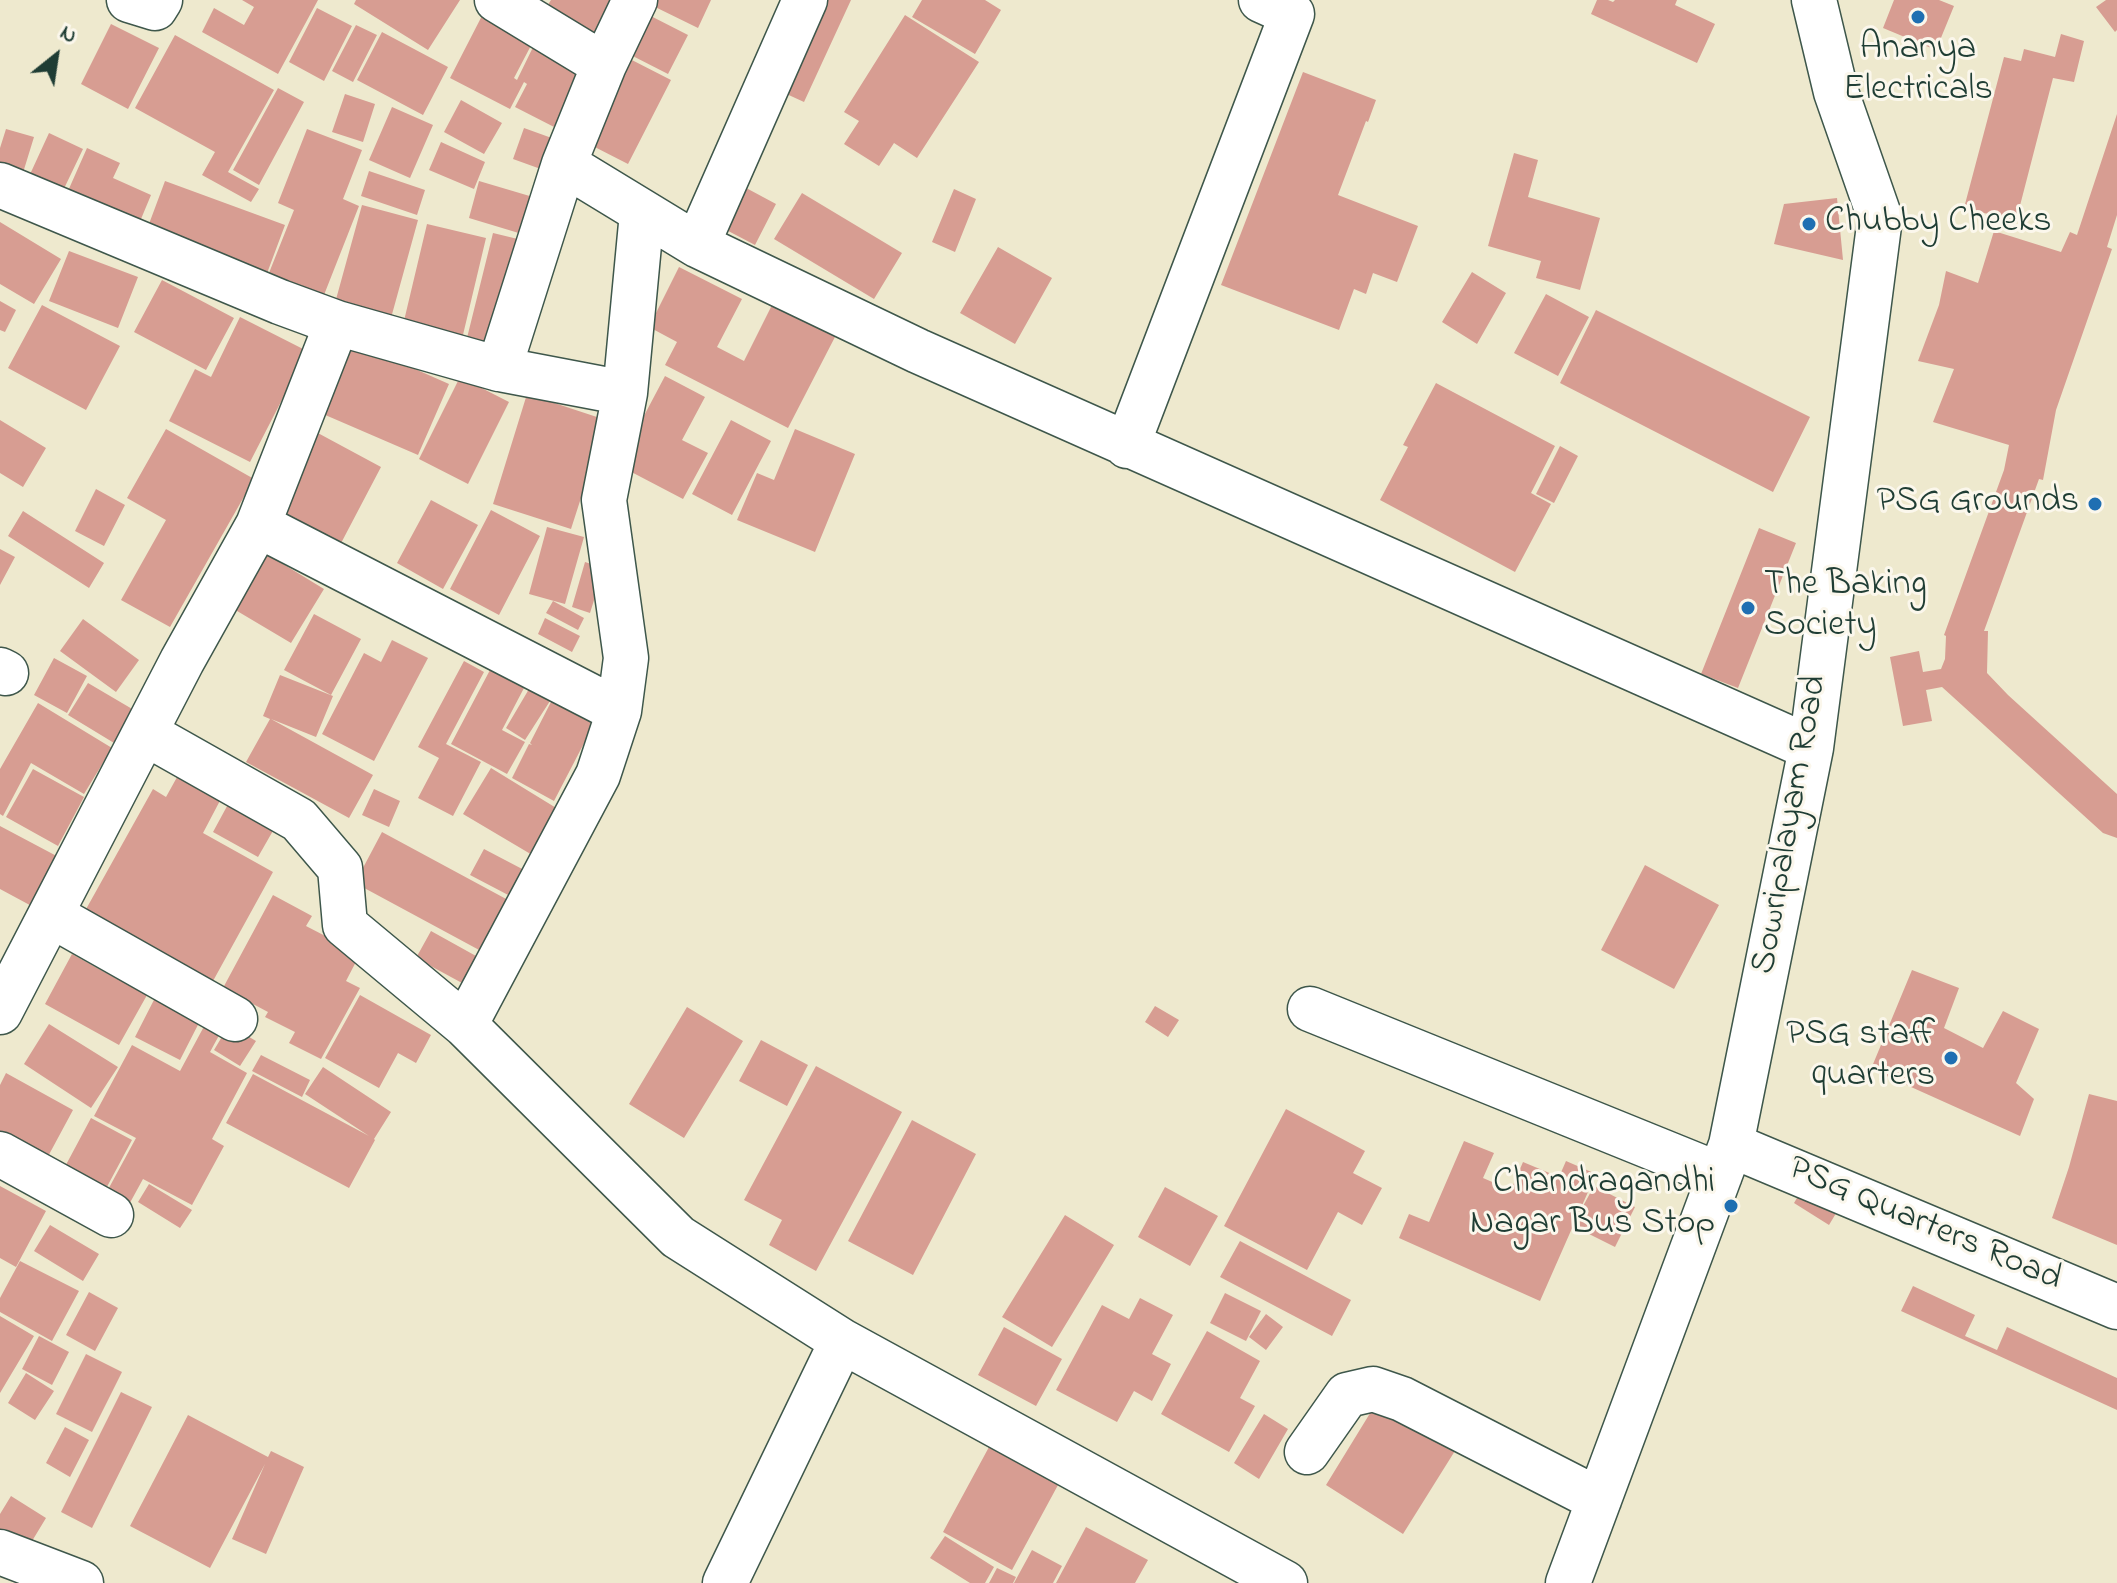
<!DOCTYPE html>
<style>
body{margin:0}
#map{position:relative;width:2117px;height:1583px;overflow:hidden;background:#eee9ce;font-family:"Indie Flower",sans-serif}
canvas{display:block}
.north{position:absolute;left:16px;top:16px;width:80px;height:80px;-webkit-text-stroke:6px #fbf7ec;paint-order:stroke;rotate:30deg;font-size:22px;font-weight:700;line-height:32px;text-align:center;color:#1f3d34}
.north::after{content:'';display:block;margin:auto;width:28px;height:36px;background:#1f3d34;clip-path:polygon(50% 0,100% 100%,50% 72%,0 100%)}
</style>
<div id="map">
<canvas width="2117" height="1583"></canvas>
<div class="north">N</div>
</div>
<script>
const g = document.querySelector('canvas').getContext('2d');
g.lineJoin = 'round';
function paint(path, color) { g.fillStyle = color; g.fill(path, 'evenodd'); }
function stroke(path, color, width, dash) { g.strokeStyle = color; g.lineWidth = width; g.lineCap = dash ? 'butt' : 'round'; g.setLineDash(dash || []); g.stroke(path); }
function write(font, color, halo, rows, align = 'center') {
  g.font = font + ' "Indie Flower",sans-serif'; g.lineWidth = 6; g.setLineDash([]); g.textBaseline = 'middle'; g.strokeStyle = halo; g.fillStyle = color; for (const [text, x, y, turn = 0] of rows) {
    g.save(); g.translate(x, y); g.rotate((+turn || 0) * Math.PI / 180); g.textAlign = isNaN(turn) ? turn : align; if (halo) g.strokeText(text, 0, 0); g.fillText(text, 0, 0); g.restore();
  }
}
const building = new Path2D(`
 M242 0H318L278 74 202 32 214 8 244 25 254 7Z
 M356 0H460L428 50 354 4Z
 M551 0H625L598 44 544 11Z
 M649 0H711L698 28 647 3Z
 M823 0H851L804 102 780 91Z
 M922 0H985L1001 10 975 54 912 17Z
 M1597 0H1608L1613 2 1615 0H1677L1675 5 1715 24 1697 63 1591 14Z
 M1894 0H1939L1954 6 1936 50 1883 28Z
 M2106 0H2117V30L2115 32 2096 7Z
 M317 8 352 26 324 81 289 62Z
 M486 8 537 34 514 78 517 80 536 41 590 69 558 129 515 107 527 84 524 82 510 109 450 78Z
 M641 11 688 35 668 74 621 50Z
 M905 15 979 62 917 158 894 143 879 166 844 144 859 121 844 112Z
 M111 24 159 48 128 109 81 84Z
 M356 25 377 35 353 82 332 71Z
 M382 32 448 67 423 115 357 80Z
 M2061 34 2084 41 2074 82 2053 78 2016 221 1964 208 2004 57 2021 61 2024 49 2055 57Z
 M175 35 274 90 228 172 259 189 251 202 202 175 215 152 135 108Z
 M626 57 671 80 628 164 583 141Z
 M1303 72 1376 100 1368 122 1366 121 1338 195 1418 226 1397 282 1373 273 1366 294 1354 289 1339 330 1221 285Z
 M278 88 304 102 259 185 233 170Z
 M345 94 375 104 363 142 332 132Z
 M461 100 502 123 484 154 444 132Z
 M392 107 433 125 410 178 369 160Z
 M2117 114V215L2107 247 2112 249 2056 410 2043 480 2039 479 1984 631H1988L1987 673 2008 695 2117 794V838L2103 833 1942 687 1926 690 1932 721 1903 726 1890 657 1919 651 1923 672 1941 669 1945 659 1946 636 1944 635 2004 470 2009 445 1933 422 1954 369 1918 361 1939 305 1946 271 1978 283 1994 231 2061 252 2070 232 2077 235Z
 M524 128 560 141 549 172 513 159Z
 M6 129 34 137 22 176 0 169V148Z
 M307 129 362 150 343 199 359 206 322 300 267 278 294 210 278 203Z
 M49 133 83 149 59 199 26 183Z
 M441 142 485 162 474 189 429 170Z
 M87 148 120 163 113 178 151 195 136 231 64 200Z
 M1514 153 1538 160 1528 197 1600 218 1580 290 1536 278 1541 261 1488 246Z
 M369 171 425 190 417 215 361 196Z
 M165 181 285 225 266 276 146 232Z
 M479 181 533 197 522 234 469 218Z
 M735 182 776 204 755 245 713 223Z
 M954 189 976 199 955 252 932 242Z
 M802 193 902 253 874 299 774 239Z
 M1837 198 1843 260 1774 244 1784 204Z
 M362 205 418 220 391 318 335 303Z
 M0 222 61 259 34 304 0 284Z
 M427 224 486 238 462 339 403 325Z
 M493 233 526 241 489 353 465 346Z
 M998 247 1052 278 1015 344 960 313Z
 M69 251 138 277 118 328 49 301Z
 M679 267 742 299 717 347 744 361 773 303 836 335 788 428 665 365 677 342 649 327Z
 M1472 272 1506 293 1477 344 1442 322Z
 M162 280 234 318 206 370 134 332Z
 M1546 294 1589 317 1558 376 1514 353Z
 M0 301 16 310 5 332 0 330Z
 M42 305 120 346 86 410 8 368Z
 M1596 310 1810 417 1773 492 1560 383Z
 M240 317 307 351 250 462 169 421 195 369 211 377Z
 M347 339 449 384 418 455 316 411Z
 M665 376 705 397 682 440 708 453 683 499 618 465Z
 M460 377 509 402 468 484 419 459Z
 M1436 383 1555 446 1531 493 1551 504 1515 572 1380 500 1408 447 1403 445Z
 M527 394 606 420 571 529 493 504Z
 M0 420 46 448 23 487 0 473Z
 M731 420 771 441 732 515 692 494Z
 M166 429 254 479 170 627 121 600 166 520 127 498Z
 M795 429 855 454 815 552 737 520 757 473 774 480Z
 M316 432 381 467 339 547 273 512Z
 M1560 446 1578 456 1554 503 1536 494Z
 M96 489 125 505 104 546 75 531Z
 M431 500 478 525 443 589 397 563Z
 M491 510 540 536 499 615 450 589Z
 M23 511 104 563 89 588 8 536Z
 M547 527 584 537 565 604 529 594Z
 M1759 528 1796 543 1738 688 1701 674Z
 M0 549 15 557 0 585Z
 M260 550 324 589 291 643 227 605Z
 M585 562 604 568 590 613 572 607Z
 M553 601 584 618 578 630 546 613Z
 M314 614 361 639 331 695 284 670Z
 M545 618 580 636 572 652 538 634Z
 M83 619 139 660 116 692 60 651Z
 M392 640 428 658 374 761 322 734 364 653 381 662Z
 M54 658 87 676 67 713 34 695Z
 M464 661 484 672 446 744 481 762 453 816 418 798 439 758 418 747Z
 M490 670 524 688 502 730 525 742 507 774 451 744Z
 M280 675 333 696 316 737 271 719 373 775 349 818 246 762 270 719 263 716Z
 M88 683 139 713 119 746 68 715Z
 M529 689 550 701 525 740 506 728Z
 M552 700 595 722 554 801 512 778 529 744 532 745 530 743Z
 M38 703 112 748 84 794 31 763 3 816 0 814V769Z
 M491 768 566 814 539 859 463 814Z
 M33 769 84 797 58 846 6 817Z
 M181 770 224 793 203 833 273 872 213 981 85 911 153 789 166 797Z
 M374 789 400 801 389 827 362 815Z
 M232 797 278 822 258 857 213 832Z
 M0 826 66 861 39 910 0 889Z
 M382 832 508 900 481 951 355 883Z
 M484 849 526 871 512 897 470 875Z
 M1645 865 1719 905 1674 989 1601 950Z
 M273 895 312 916 306 926 360 954 346 981 360 988 321 1059 289 1043 295 1032 265 1017 268 1012 223 988Z
 M431 931 476 956 462 983 416 958Z
 M72 954 117 979 126 963 156 979 119 1045 45 1004Z
 M1912 970 1959 988 1944 1028 1983 1048 2003 1011 2039 1029 2016 1083 2034 1099 2020 1136 1871 1069Z
 M158 992 203 1015 180 1060 135 1037Z
 M360 995 431 1035 416 1063 398 1053 379 1088 325 1058Z
 M1155 1006 1179 1020 1168 1037 1145 1022Z
 M687 1007 743 1041 684 1138 629 1104Z
 M208 1019 223 1028 210 1052 247 1073 212 1139 224 1146 192 1205 143 1179 126 1210 104 1197 136 1138 94 1116 132 1045 180 1071Z
 M49 1024 118 1067 91 1108 24 1064Z
 M229 1025 256 1041 240 1066 214 1050Z
 M761 1040 808 1065 787 1106 739 1081Z
 M261 1055 310 1080 302 1097 252 1071Z
 M816 1066 902 1112 816 1271 769 1245 782 1220 744 1200Z
 M323 1067 391 1112 374 1139 375 1140 349 1188 226 1123 253 1074 369 1136 305 1094Z
 M6 1073 73 1110 45 1162 0 1137V1085Z
 M2089 1094 2117 1101V1245L2052 1218 2069 1167Z
 M1286 1109 1365 1151 1353 1173 1382 1188 1362 1225 1338 1212 1307 1270 1224 1226Z
 M91 1118 132 1140 101 1198 60 1176Z
 M912 1120 976 1154 913 1275 848 1241Z
 M1464 1141 1494 1153 1483 1178 1511 1190 1523 1162 1559 1177 1566 1161 1596 1174 1576 1219 1594 1186 1635 1207 1615 1247 1573 1226 1540 1301 1399 1238 1409 1214 1429 1222Z
 M1806 1183 1841 1205 1829 1225 1794 1203Z
 M149 1184 192 1210 180 1228 138 1202Z
 M0 1186 46 1211 16 1267 0 1258Z
 M1165 1187 1218 1216 1190 1266 1138 1237Z
 M1065 1215 1114 1245 1052 1347 1002 1317Z
 M50 1225 99 1254 83 1281 34 1251Z
 M1240 1241 1351 1300 1332 1336 1220 1277Z
 M20 1261 79 1291 52 1341 0 1312V1298Z
 M1913 1286 1975 1315 1965 1336 1997 1350 2007 1327 2117 1378V1410L1901 1311Z
 M89 1292 118 1308 95 1351 66 1335Z
 M1225 1293 1261 1311 1246 1341 1210 1323Z
 M1140 1298 1173 1315 1152 1354 1171 1364 1152 1401 1134 1391 1117 1422 1056 1390 1102 1305 1129 1319Z
 M1266 1314 1283 1327 1266 1350 1249 1337Z
 M0 1316 34 1336 0 1393Z
 M1004 1327 1062 1359 1036 1406 978 1375Z
 M1207 1331 1260 1361 1240 1398 1255 1406 1229 1452 1161 1414Z
 M39 1336 69 1352 52 1385 22 1369Z
 M86 1354 122 1372 92 1432 56 1414Z
 M26 1373 54 1391 35 1420 8 1403Z
 M121 1392 152 1407 92 1528 61 1512Z
 M1380 1397 1458 1446 1403 1534 1326 1485Z
 M1264 1414 1288 1429 1259 1479 1234 1463Z
 M188 1415 268 1457 271 1451 304 1467 266 1554 232 1539 265 1464 210 1568 130 1526Z
 M65 1427 89 1440 70 1477 46 1463Z
 M989 1447 1058 1485 1012 1570 943 1532Z
 M11 1496 46 1518 26 1551 0 1534V1514Z
 M1086 1527 1148 1560 1135 1583H1056Z
 M945 1536 994 1567 985 1583H970L930 1558Z
 M1032 1550 1062 1566 1053 1583H1014Z
 M997 1568 1016 1577 1013 1583H989Z`);
const minor = new Path2D(`
 M129 0 155 8 160 0
 M497 0 604 65 564 164 697 245 918 351 1811 748
 M604 65 635 0
 M0 185 280 302 337 323 258 525 182 661 0 1012
 M697 245 805 0
 M337 323 499 369 564 164
 M499 369 625 393
 M1127 446 1292 14 1261 0
 M258 525 619 711 626 658 604 500 625 393 642 213
 M0 670 6 673
 M145 733 299 820 340 868 345 925 465 1025 678 1237 842 1341
 M51 915 235 1019
 M1310 1009 1720 1175
 M465 1025 598 775 619 711
 M1731 1145 2117 1307
 M0 1154 111 1215
 M1307 1452 1347 1395 1373 1389 1402 1399 1599 1500
 M0 1552 81 1583
 M725 1583 842 1341 1285 1583
 M1568 1583 1731 1145 1811 748 1880 218 1836 92 1814 0`);
const markers = [
 [1918,17,8,"#1f6fb2"],
 [1809,224,8,"#1f6fb2"],
 [2095,504,8,"#1f6fb2"],
 [1748,608,8,"#1f6fb2"],
 [1951,1058,8,"#1f6fb2"],
 [1731,1206,8,"#1f6fb2"]
];
const poiNames = [
 ["Ananya",1918,51,"center"],
 ["Electricals",1918,92,"center"],
 ["Chubby Cheeks",1825,224,"left"],
 ["PSG Grounds",2079,504],
 ["The Baking",1764,587,"left"],
 ["Society",1764,628,"left"],
 ["PSG staff",1935,1037],
 ["quarters",1935,1078],
 ["Chandragandhi",1715,1185],
 ["Nagar Bus Stop",1715,1226]
];
const streetNames = [
 ["Sowripalayam Road",1792,825,-80],
 ["PSG Quarters Road",1924,1226,23]
];
paint(building, '#d79d92');
stroke(minor, '#3e574b', 47);
stroke(minor, '#fff', 44);
for (const [x, y, r, color] of markers) { const dot = new Path2D(); dot.arc(x, y, r, 0, 2 * Math.PI); g.fillStyle = color; g.fill(dot); stroke(dot, '#fbf7ec', 3); }
write('36px', '#1f3d34', '#fbf7ec', poiNames, 'right');
write('36px', '#1f3d34', '#fbf7ec', streetNames);
</script>
